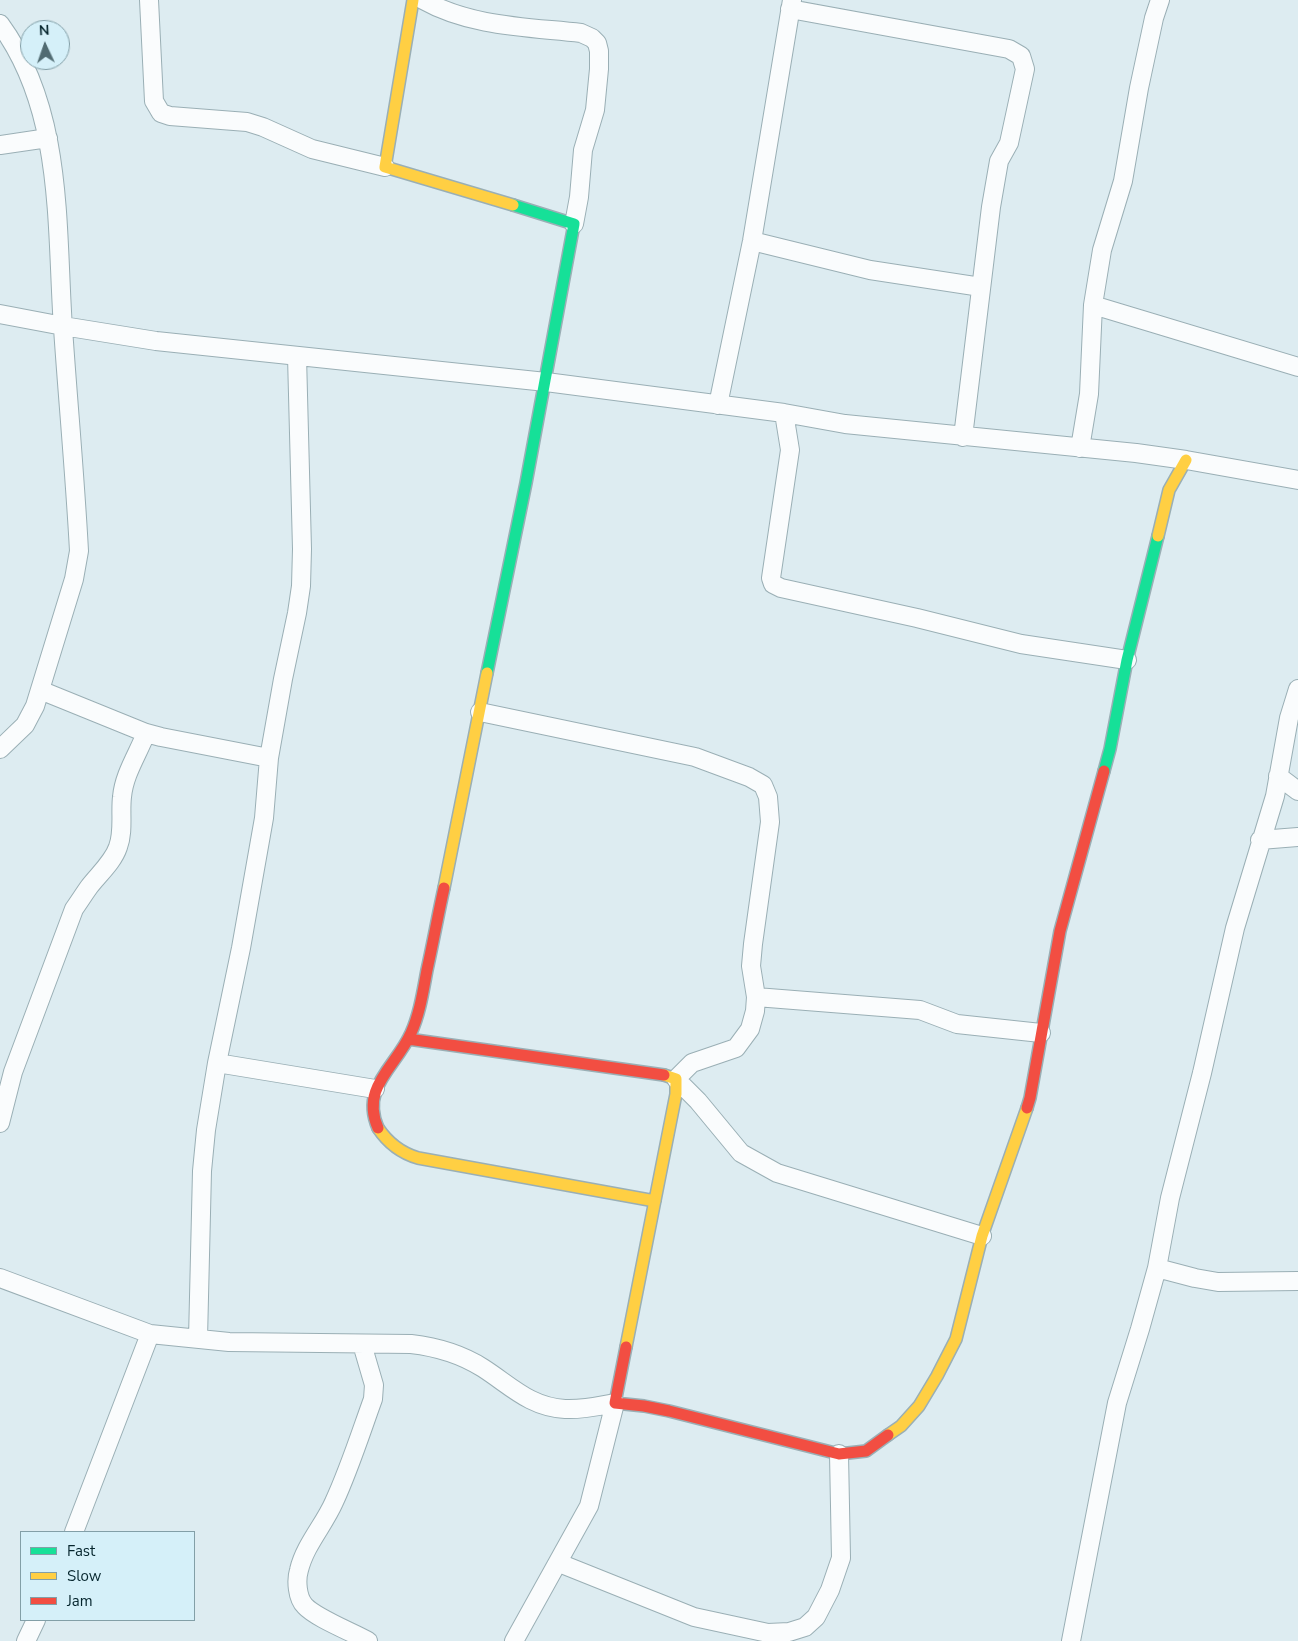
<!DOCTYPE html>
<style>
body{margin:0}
#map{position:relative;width:1298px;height:1641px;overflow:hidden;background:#ddecf1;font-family:"Nunito Sans",sans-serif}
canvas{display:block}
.legend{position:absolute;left:20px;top:1531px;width:175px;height:90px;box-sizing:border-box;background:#d5f0f9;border:1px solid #829fa7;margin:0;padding:6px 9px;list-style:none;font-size:15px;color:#05252d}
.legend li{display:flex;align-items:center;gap:10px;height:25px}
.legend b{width:25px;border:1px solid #829fa7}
.north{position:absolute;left:20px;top:20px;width:50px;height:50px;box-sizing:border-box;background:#d5f0f9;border:1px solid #829fa7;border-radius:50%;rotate:357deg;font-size:14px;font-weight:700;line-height:20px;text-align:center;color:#05252d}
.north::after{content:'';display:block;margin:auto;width:18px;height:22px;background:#516b72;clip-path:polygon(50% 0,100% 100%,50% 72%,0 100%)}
</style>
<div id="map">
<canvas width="1298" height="1641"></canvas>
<ul class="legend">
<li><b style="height:6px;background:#16e098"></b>Fast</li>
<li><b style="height:6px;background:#ffcf43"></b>Slow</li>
<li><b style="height:6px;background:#f24e42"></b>Jam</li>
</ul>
<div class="north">N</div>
</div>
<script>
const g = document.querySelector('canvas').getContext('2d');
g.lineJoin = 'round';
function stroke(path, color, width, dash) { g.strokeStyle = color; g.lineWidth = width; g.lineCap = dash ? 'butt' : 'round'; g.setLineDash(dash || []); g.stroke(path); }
const street = new Path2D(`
 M149 0 154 101 161 113 170 116 247 122 263 127 312 149 385 167
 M423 0C471 27 528 27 581 33L592 38 597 43 599 51V69L595 110 583 150 579 197 574 224
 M790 9 1009 49 1021 56 1025 69 1009 143 999 161 991 207 963 437
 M0 24C64 111 56 226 63 328 68 402 75 476 79 551L74 579 35 706 25 725 0 749
 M0 145 48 138
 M752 241 870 270 981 287
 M1093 305 1298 367
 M0 314 63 326 156 341 546 382 784 413 845 424 1136 453 1186 460 1298 480
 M718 405 752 241 792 0
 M784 413 790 450 771 578 773 584 781 588 917 618 1021 644 1127 660
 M1080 448 1089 394 1093 305 1102 250 1123 181 1139 88 1154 18 1160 0
 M40 690 146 733 161 737 269 758
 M480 712 695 757 749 777 763 785 768 797 770 822 753 944 751 966 756 997 755 1011 750 1029 736 1048 692 1063 676 1079 698 1101 741 1153 777 1173 982 1236
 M1278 776 1298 791
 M1260 840 1298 837
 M756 997 920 1010 957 1024 1041 1033
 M217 1063 375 1089
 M0 1123 13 1072 74 909C79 902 84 894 89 887 99 874 113 862 118 847 124 831 120 813 122 797 124 774 138 754 146 733
 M1157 1268 1195 1278 1218 1282 1298 1281
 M0 1278 150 1334 229 1342 411 1344C437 1347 461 1354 483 1368 511 1386 530 1407 565 1409 582 1410 599 1406 615 1403L589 1506 514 1641
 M198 1339 202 1171 206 1130 217 1063 241 948 264 818 269 758 283 679 297 613 301 586 302 549 297 356
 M362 1344 374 1385 373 1399C361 1432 349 1470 334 1502 324 1525 305 1545 299 1570 296 1580 297 1598 305 1606 316 1618 352 1632 368 1641
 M74 1532 150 1334
 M559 1563 694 1617 768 1633 789 1632 805 1627 816 1617 830 1590 841 1558 839 1454
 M26 1641 36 1620
 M1071 1641 1117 1403 1140 1329 1157 1268 1170 1198 1202 1073 1235 928 1275 796 1289 718 1298 689`);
const fast = new Path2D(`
 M487 673 526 483 574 224 513 205
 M1104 771 1110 749 1127 660 1158 536`);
const slow = new Path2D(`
 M413 0 385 167 513 205
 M1158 536 1169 490 1186 460
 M444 888 487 673
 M378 1128C388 1143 401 1153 418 1158L655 1201
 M626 1347 676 1094V1079L664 1075
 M888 1435 901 1426 919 1406 937 1376 956 1339 982 1236 1027 1108`);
const jam = new Path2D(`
 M408 1039 664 1075
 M1027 1108 1030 1098 1060 931 1104 771
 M378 1128C360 1087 396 1067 411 1033 420 1013 423 991 427 970 433 943 438 915 444 888
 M626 1347 615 1403 644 1406 669 1411 839 1454 866 1451 888 1435`);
stroke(street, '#9aafb5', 20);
stroke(fast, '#9aafb5', 14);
stroke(slow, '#9aafb5', 14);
stroke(jam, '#9aafb5', 14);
stroke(street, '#fafcfd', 18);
stroke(fast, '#16e098', 11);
stroke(slow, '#ffcf43', 11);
stroke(jam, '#f24e42', 11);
</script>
